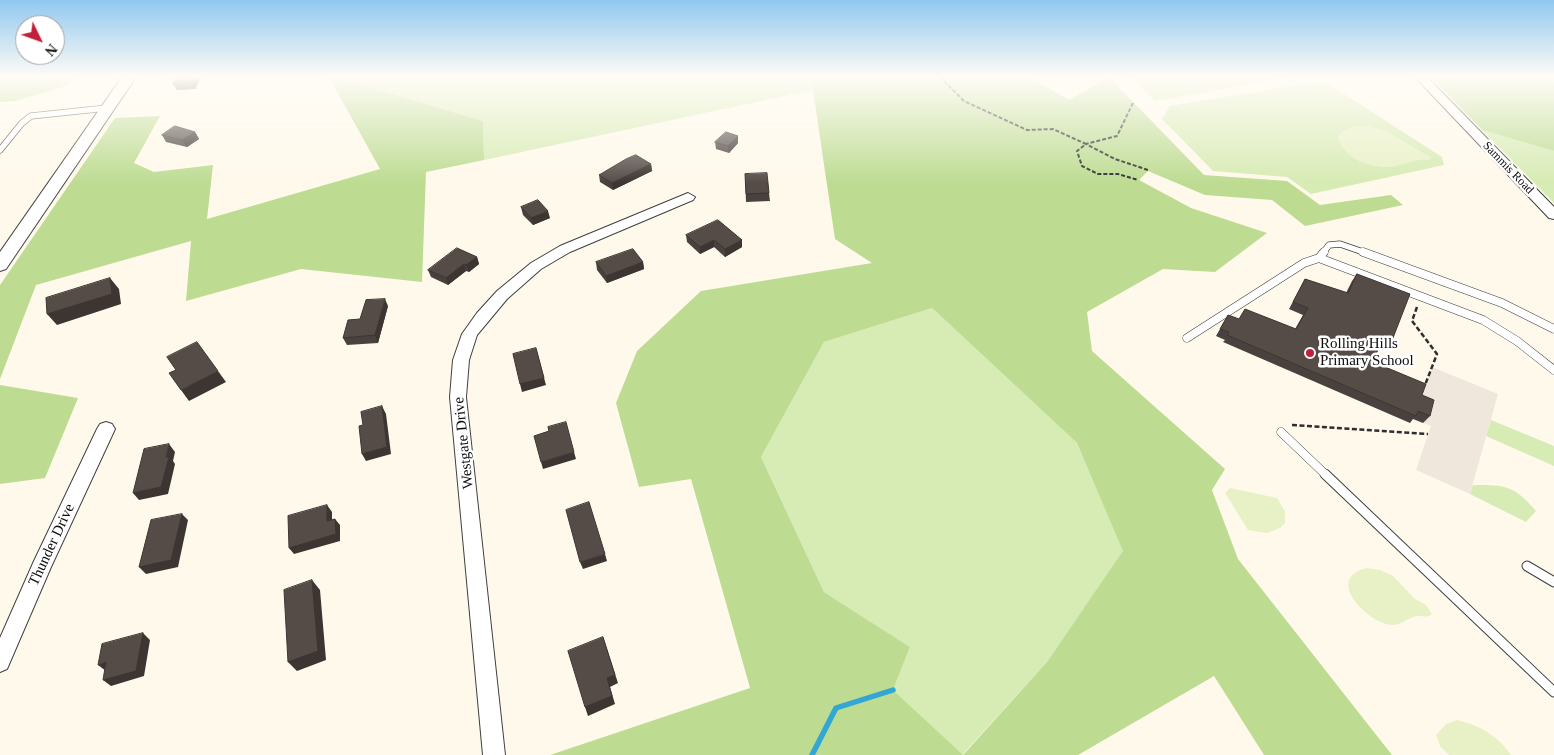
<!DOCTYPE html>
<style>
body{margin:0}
#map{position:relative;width:1554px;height:755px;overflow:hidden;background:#fff9eb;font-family:Georgia,serif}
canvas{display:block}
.north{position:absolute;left:15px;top:15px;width:50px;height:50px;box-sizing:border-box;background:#fff;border:1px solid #9e9e9e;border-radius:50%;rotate:132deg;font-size:14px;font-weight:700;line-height:20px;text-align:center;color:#0c0c0c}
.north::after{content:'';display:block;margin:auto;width:18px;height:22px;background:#c21f3b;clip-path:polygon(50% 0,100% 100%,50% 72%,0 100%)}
</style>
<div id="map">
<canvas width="1554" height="755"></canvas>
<div class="north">N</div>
</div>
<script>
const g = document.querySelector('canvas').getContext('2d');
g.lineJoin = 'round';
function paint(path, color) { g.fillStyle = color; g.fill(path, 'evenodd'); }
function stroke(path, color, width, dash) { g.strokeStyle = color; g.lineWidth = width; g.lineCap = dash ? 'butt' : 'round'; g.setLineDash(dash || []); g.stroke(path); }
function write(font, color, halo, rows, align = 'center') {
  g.font = font + ' Georgia,serif'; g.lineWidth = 5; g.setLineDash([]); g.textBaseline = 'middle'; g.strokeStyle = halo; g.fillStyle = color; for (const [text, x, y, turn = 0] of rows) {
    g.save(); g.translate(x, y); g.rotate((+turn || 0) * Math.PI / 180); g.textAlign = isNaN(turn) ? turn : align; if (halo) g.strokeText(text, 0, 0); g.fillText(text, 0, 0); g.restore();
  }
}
const green = new Path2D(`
 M336 77H813V90L484 160 483 121Z
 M1131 77H1292L1155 101Z
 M1327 83 1442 157 1444 165 1311 194 1287 177 1213 171 1162 119 1170 106 1297 85Z
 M1482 130 1554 151V203Z
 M932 308 1077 443 1124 551 1047 662 962 755 893 690 910 647 824 592 761 457 824 342Z
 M1491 420 1554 446V466L1486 436Z
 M1473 485C1505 485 1514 485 1536 511L1526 522 1470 494Z`);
const forest = new Path2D(`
 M0 77H74L70 85 15 101 0 102Z
 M329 77H336L483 121 484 160 426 172 422 282 301 269 186 301 191 241 36 285 0 379V285L115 118 160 116 134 163 154 172 213 165 207 219 380 169Z
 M813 77H1030L1069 100 1109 77 1204 175 1287 181 1320 205 1391 195 1403 205 1305 226 1272 200 1205 195 1148 171 1139 180 1191 208 1267 233 1215 272 1163 269 1087 312 1092 351 1225 469 1212 490 1238 559 1392 755H1264L1214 676 1078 755H550L750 688 691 479 639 487 616 403 637 351 701 291 872 263 835 239 813 90ZM932 308 1077 443 1123 551 1047 662 963 755 893 690 910 647 824 592 761 457 824 342Z
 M1431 77H1554V151L1482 130Z
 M0 385 78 398 45 478 0 484Z`);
const pitch = new Path2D(`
 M1356 126H1368L1384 130 1432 158 1428 160C1413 158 1401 167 1386 167 1366 167 1342 157 1338 136L1345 130Z
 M1230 488 1277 498 1285 511V523L1280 528 1267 533 1248 530 1225 493Z
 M1367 568 1380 570 1393 576 1415 599 1426 605 1432 614C1427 618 1424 616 1417 616 1409 617 1400 626 1391 625 1367 622 1323 578 1367 568Z
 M1457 720C1481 726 1497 735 1511 755H1449L1440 746 1436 735 1446 724Z`);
const plaza = new Path2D(`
 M1432 367 1498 394 1470 494 1416 470 1431 426 1423 423 1428 408 1416 403 1424 389Z`);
const stream = new Path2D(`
 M812 755 836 708 893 690`);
const pathFar1 = new Path2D(`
 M940 77 964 101 1027 130 1053 129 1086 144 1077 151 1082 166 1098 174H1118L1138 180
 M1133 103 1117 136 1086 144 1115 159 1148 170`);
const path = new Path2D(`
 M1417 307 1412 321 1437 354 1425 385
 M1292 425 1428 434`);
const serviceFar2 = new Path2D(`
 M0 150 22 123 31 116 107 108
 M1323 253 1329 245 1340 244 1366 253`);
const serviceFar1 = new Path2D(`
 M1324 252 1319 258 1483 320 1517 341 1554 370
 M1363 252 1502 303 1554 329
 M1187 338 1304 263 1319 258
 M1281 432 1326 475`);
const service = new Path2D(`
 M1325 474 1554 692
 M1527 566 1554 582`);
const minor = new Path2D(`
 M1415 77H1427L1554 207V219L1549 218Z
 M688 193 695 197 693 200 570 252 541 269 507 299 477 335 469 360 466 397 505 755H483L450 397 453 360 462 334 477 313 497 291 531 263 560 246Z
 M106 422 112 424 115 429 51 567 7 669 0 672V638L34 561 97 429 100 424Z`);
const tertiary = new Path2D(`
 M122 77H136L6 269 0 271V252Z`);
const wall = new Path2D(`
 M177 77H201L195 89 177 90 173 84Z
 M195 132 199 139 187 147 166 142 162 135Z
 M738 136V143L729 153 716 149 715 142Z
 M651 164 652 171 613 190 600 182 599 175Z
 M745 174 769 193 770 201 746 202Z
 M521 207 550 218 533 225 523 215Z
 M686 235 742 240V247L725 257 714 247 700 254 687 242Z
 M477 257 479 264 469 272 466 271 448 285 431 277 428 270Z
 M596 262H643L644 269 607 283 597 270Z
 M1357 274 1391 343 1386 350 1379 347 1373 362 1422 395 1430 416 1423 423 1413 419 1410 423 1223 342 1225 340 1216 336 1228 315 1239 319 1295 329 1303 315 1289 309 1305 279 1346 293 1352 281Z
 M388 306 378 343 347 345 343 338Z`);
const shadedWall = new Path2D(`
 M194 77H201L195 89 191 82Z
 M195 132 199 139 187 147 182 140Z
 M738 136V143L729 153 728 146Z
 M651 164 652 171 613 190 612 183Z
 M548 211 550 218 533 225 531 218Z
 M714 240V247L700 254V247Z
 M742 240V247L725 257V249Z
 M477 257 479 264 469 272 466 265Z
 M643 262 644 269 607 283 606 276Z
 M464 264 466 271 448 285 446 278Z
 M110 278 119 289 121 304 57 325 47 314Z
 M385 299 388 306 378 343 375 335Z
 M536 348 546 385 522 392 520 384Z
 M218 371 226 382 189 401 181 390Z
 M382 406 386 414 391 454 366 461 362 454Z
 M169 444 175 452 173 461 175 464 168 494 139 500 133 493 166 457Z
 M574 452 576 459 543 469 541 462Z
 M327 505 332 512V528L327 521Z
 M182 514 188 520 178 567 146 574 139 567Z
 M335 519 340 525V541L294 554 289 548Z
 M605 554 607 561 583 569 580 562Z
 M312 580 320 590 326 660 297 671 288 662Z
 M143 633 150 640 144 676 111 686 103 680Z
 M603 637 618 683 610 687 615 704 588 716 585 707Z
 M106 662V671L98 665Z`);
const building = new Path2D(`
 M177 77H194L191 82 173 84Z
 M175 126 195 132 182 140 162 135Z
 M726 132 738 136 728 146 715 142Z
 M636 155 651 164 612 183 599 175 626 159Z
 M767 173 769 193 746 194 745 174Z
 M538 200 548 211 531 218 521 207Z
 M718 220 742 240 725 249 714 240 700 247 686 235Z
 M457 248 477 257 466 265 464 264 446 278 428 270Z
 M633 249 643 262 606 276 596 262Z
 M1357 274 1410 294 1391 343 1382 339 1373 362 1426 384 1422 395 1434 400 1430 416 1418 411 1416 416 1227 335 1229 332 1220 329 1228 315 1239 319 1245 309 1296 329 1308 308 1293 302 1305 279 1348 293Z
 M110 278 112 294 47 314 46 298Z
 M385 299 375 335 343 338 348 320 360 319 366 300Z
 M197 342 218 371 181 390 169 373 176 370 167 357Z
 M536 348 544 378 520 384 513 354Z
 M382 406 387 447 362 454 359 426 363 425 361 412Z
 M566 422 574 452 541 462 534 436 549 431 548 427Z
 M169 444 166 457H169L161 487 133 493 144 449Z
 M589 502 605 554 580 562 566 510Z
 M327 505V521L335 519 336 534 289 548 288 516Z
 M182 514 171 560 139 567 151 520Z
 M312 580 318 651 288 662 284 590Z
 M143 633 136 671 103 680 106 662 98 665 102 644Z
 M603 637 615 675 607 678 612 696 585 707 568 651Z`);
const markers = [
 [1310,353,5,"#c21f3b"]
];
const farStreetnames = [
 ["Sammis Road",1508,168,46]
];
const poiNames = [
 ["Rolling Hills",1320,344],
 ["Primary School",1320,361]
];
const streetNames = [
 ["Westgate Drive",464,443,-96],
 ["Thunder Drive",52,545,-65]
];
paint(green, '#d7ebb4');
paint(forest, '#bddc92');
paint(pitch, '#e8f1c6');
paint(plaza, '#efe7db');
stroke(stream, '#32a7d3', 5.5);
stroke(serviceFar2, '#3f3f3f', 7);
stroke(serviceFar1, '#3f3f3f', 9);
stroke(service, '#3f3f3f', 11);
stroke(minor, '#3f3f3f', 2);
stroke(tertiary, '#3f3f3f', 2);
stroke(pathFar1, '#2e2e2e', 2, [4, 2]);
stroke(path, '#2e2e2e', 2.5, [5, 2.5]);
stroke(serviceFar2, '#fff', 5.5);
stroke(serviceFar1, '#fff', 8);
stroke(service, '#fff', 9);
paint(minor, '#fff');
paint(tertiary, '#fff');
paint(wall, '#49413e');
paint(shadedWall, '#3c3532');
paint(building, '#554c48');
stroke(building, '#3c3532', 1);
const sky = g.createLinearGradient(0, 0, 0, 183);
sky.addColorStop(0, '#91c8ef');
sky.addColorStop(0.42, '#fffcf6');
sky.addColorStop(1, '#fffcf600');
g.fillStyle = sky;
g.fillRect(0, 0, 1554, 183);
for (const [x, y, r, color] of markers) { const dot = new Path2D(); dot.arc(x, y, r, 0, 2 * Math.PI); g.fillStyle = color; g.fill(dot); stroke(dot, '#fff', 2); }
write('12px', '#0c0c0c', '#fff', farStreetnames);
write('15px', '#0c0c0c', '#fff', poiNames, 'left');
write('15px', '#0c0c0c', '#fff', streetNames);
</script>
